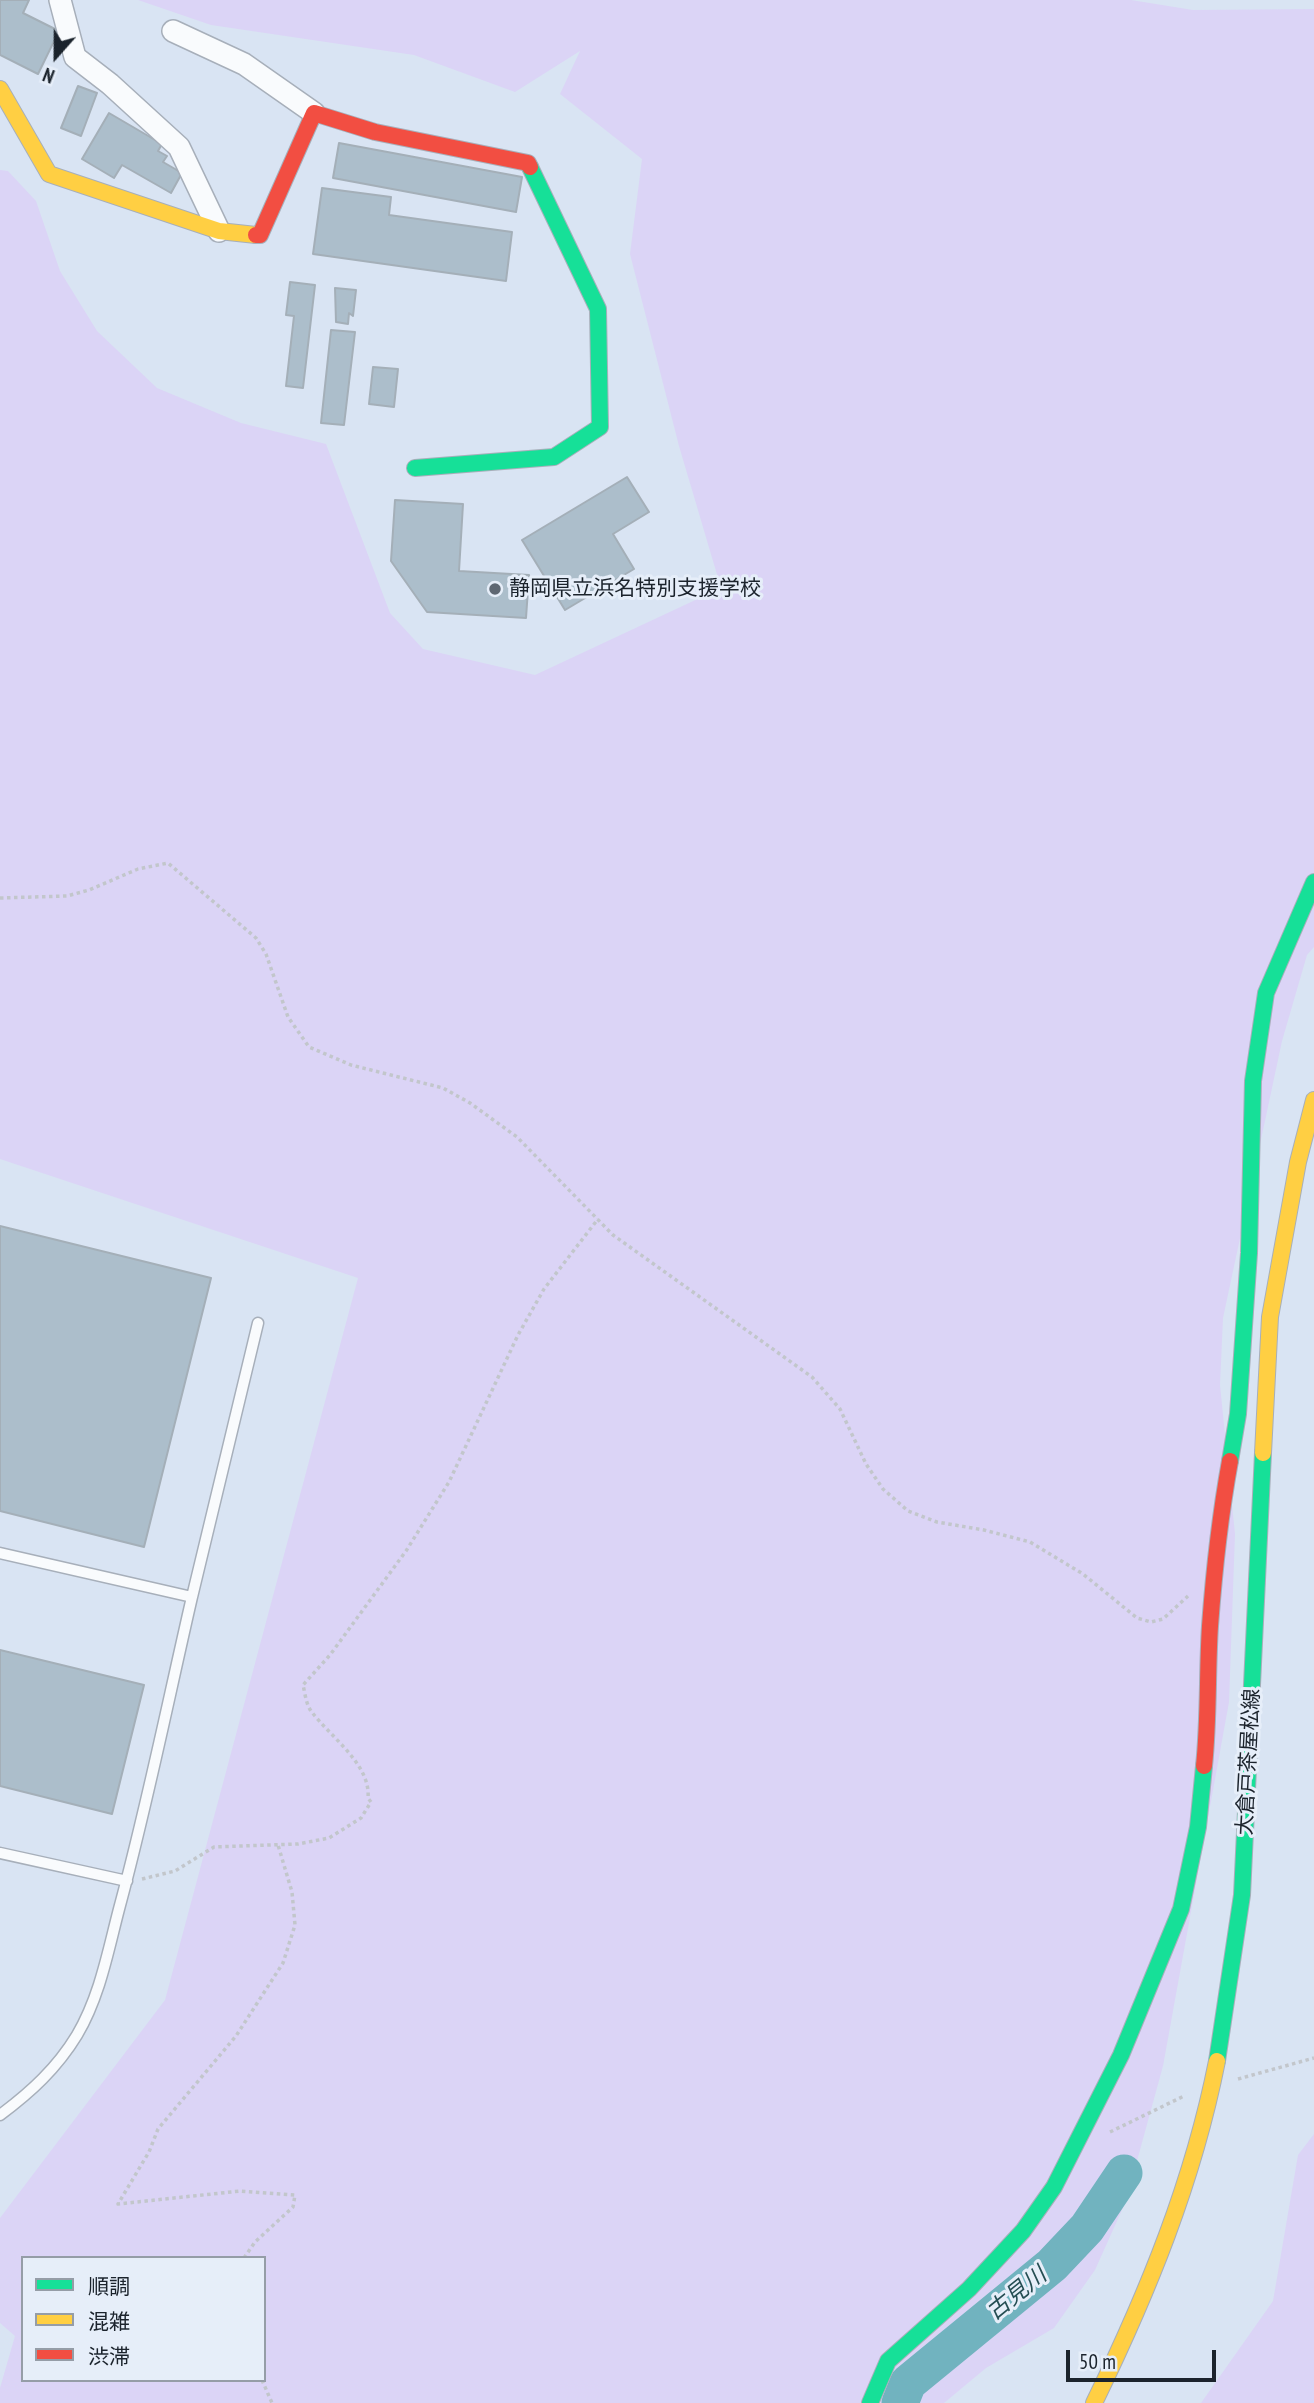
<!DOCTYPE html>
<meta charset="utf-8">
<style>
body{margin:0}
#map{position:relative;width:1314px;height:2403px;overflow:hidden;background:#d9e4f3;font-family:"PT Sans Narrow","Noto Sans JP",sans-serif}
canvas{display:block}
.legend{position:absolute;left:21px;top:2256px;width:245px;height:126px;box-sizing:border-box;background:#e6eef9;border:2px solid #959da7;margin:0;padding:9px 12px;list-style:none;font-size:21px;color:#1b232c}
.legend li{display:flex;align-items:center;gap:14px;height:35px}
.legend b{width:35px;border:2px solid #959da7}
.north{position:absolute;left:21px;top:21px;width:70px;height:70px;-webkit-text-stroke:5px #e6eef9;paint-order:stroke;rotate:201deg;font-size:19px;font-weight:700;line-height:28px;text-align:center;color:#1b232c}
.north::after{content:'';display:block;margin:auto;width:24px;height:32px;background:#1b232c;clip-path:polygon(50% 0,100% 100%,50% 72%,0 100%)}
.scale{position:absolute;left:1066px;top:2350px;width:150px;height:32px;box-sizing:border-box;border:4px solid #1b232c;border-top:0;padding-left:9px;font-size:21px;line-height:24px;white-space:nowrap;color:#1b232c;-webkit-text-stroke:5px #e6eef9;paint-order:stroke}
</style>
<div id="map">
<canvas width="1314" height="2403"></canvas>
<ul class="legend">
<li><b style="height:9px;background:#16e098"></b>順調</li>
<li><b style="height:9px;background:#ffcf43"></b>混雑</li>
<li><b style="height:9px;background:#f24e42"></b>渋滞</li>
</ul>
<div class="north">N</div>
<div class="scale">50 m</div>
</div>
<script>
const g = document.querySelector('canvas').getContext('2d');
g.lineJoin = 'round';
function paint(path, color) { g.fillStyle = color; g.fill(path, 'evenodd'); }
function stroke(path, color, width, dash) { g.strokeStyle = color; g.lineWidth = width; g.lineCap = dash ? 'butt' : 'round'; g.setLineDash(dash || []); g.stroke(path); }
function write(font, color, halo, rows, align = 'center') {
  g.font = font + ' "PT Sans Narrow","Noto Sans JP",sans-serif'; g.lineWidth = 6; g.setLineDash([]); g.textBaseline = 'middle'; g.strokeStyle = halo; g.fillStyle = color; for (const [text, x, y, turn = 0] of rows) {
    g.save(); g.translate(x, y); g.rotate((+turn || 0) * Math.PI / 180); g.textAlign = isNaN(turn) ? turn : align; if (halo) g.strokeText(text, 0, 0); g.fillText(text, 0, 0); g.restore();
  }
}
const green = new Path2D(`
 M138 0H1131L1193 10 1314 9V947L1307 955 1282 1041 1223 1318 1220 1385 1235 1534 1229 1702 1163 2066 1126 2201 1095 2270 1054 2328 986 2368 944 2403H0V2388L15 2336 0 2323V2218L165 2000 358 1278 0 1159V170L8 171 36 201 60 271 97 331 157 388 241 423 326 444 390 613 423 649 535 675 721 588 679 446 630 254 642 159 560 94 580 51 515 92 414 55 211 25ZM23 2258H264V2380H23Z
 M1314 2134V2403H1201L1273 2301 1298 2155Z`);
const river = new Path2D(`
 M900 2403 908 2383 1052 2265 1087 2228 1124 2173`);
const building = new Path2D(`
 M0 0H29L23 13 59 31 38 74 0 55Z
 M78 86 97 93 81 136 61 128Z
 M109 113 162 144 158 151 167 156 163 162 182 173 171 193 122 165 114 178 82 159Z
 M339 143 522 177 516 212 333 178Z
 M322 188 391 197 389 215 512 232 506 281 313 254Z
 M290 282 315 285 303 388 286 386 294 316 286 315Z
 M335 288 356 290 353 316 349 313 348 324 336 322Z
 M331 330 355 332 344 425 321 423Z
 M373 367 398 369 394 407 369 404Z
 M627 477 649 512 613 534 634 569 565 610 522 540Z
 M395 500 463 504 459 571 529 575 526 618 427 612 391 561Z
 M0 1226 211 1278 144 1547 0 1511Z
 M0 1650 144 1685 112 1814 0 1786Z`);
const path = new Path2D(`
 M0 898 67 896 89 890 138 869 168 863 256 938 266 954 288 1017 309 1047 351 1065 443 1088 470 1103 517 1137 613 1235 812 1377 840 1409 866 1464 883 1489 908 1511 937 1522 984 1530 1030 1542 1083 1574 1137 1618 1151 1622 1163 1619 1188 1596
 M142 1879 175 1871 214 1847 298 1844 329 1838 361 1818 371 1802 368 1798C371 1764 330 1737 311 1711 306 1704 305 1693 303 1685L330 1655 406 1551 449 1482 518 1335 544 1289 598 1219
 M1238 2079 1314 2058
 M1110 2132 1184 2096
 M244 2258 255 2242 293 2207 295 2195 240 2191 118 2204 149 2152 158 2129 236 2036 283 1963 295 1925 292 1892 278 1845
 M262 2380 272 2403`);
const lane = new Path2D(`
 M0 1553 192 1597 258 1323
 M0 1853 127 1881
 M0 2115C31 2092 57 2068 77 2035 100 1996 108 1951 119 1909 147 1806 168 1701 192 1597`);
const street = new Path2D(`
 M60 0 75 57 110 84 179 147 219 231
 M173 31 244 64 314 113`);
const fast = new Path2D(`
 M415 468 554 457 600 427 598 309 530 167
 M1230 1461 1238 1414 1249 1253 1253 1081 1266 993 1314 882
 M1217 2061 1242 1895 1263 1453
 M870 2403 888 2361 969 2289 1023 2231 1054 2187 1121 2055 1181 1909 1198 1827 1204 1766`);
const slow = new Path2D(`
 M0 89 49 174 219 231 256 235
 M1263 1453 1270 1317 1298 1162 1314 1100
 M1094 2403C1148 2292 1193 2182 1217 2061`);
const jam = new Path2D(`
 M256 235H260L314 113 375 132 528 163 530 167
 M1204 1766C1209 1719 1207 1673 1210 1626 1214 1571 1220 1516 1230 1461`);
const markers = [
 [495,589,7,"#5e6772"]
];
const poiNames = [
 ["静岡県立浜名特別支援学校",509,589]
];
const streetNames = [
 ["大倉戸茶屋松線",1249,1762,-87]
];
const waterNames = [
 ["古見川",1017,2294,-39]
];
paint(green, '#dbd4f6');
stroke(river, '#71b3bf', 37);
paint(building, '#acbecb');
stroke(building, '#a4afb8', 2);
stroke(lane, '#a7afba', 13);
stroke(street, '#a7afba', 24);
stroke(fast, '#a7afba', 18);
stroke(slow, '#a7afba', 18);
stroke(jam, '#a7afba', 18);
stroke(path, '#c2c6cb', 3.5, [3.5, 3.5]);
stroke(lane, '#f9fbfd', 10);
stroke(street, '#f9fbfd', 21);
stroke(fast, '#16e098', 16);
stroke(slow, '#ffcf43', 16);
stroke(jam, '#f24e42', 16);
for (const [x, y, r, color] of markers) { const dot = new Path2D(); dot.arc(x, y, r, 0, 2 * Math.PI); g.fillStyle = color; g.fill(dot); stroke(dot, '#e6eef9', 2.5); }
write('21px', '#1b232c', '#e6eef9', poiNames, 'left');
write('21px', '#1b232c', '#e6eef9', streetNames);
write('italic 23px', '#254e53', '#e6eef9', waterNames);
</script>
